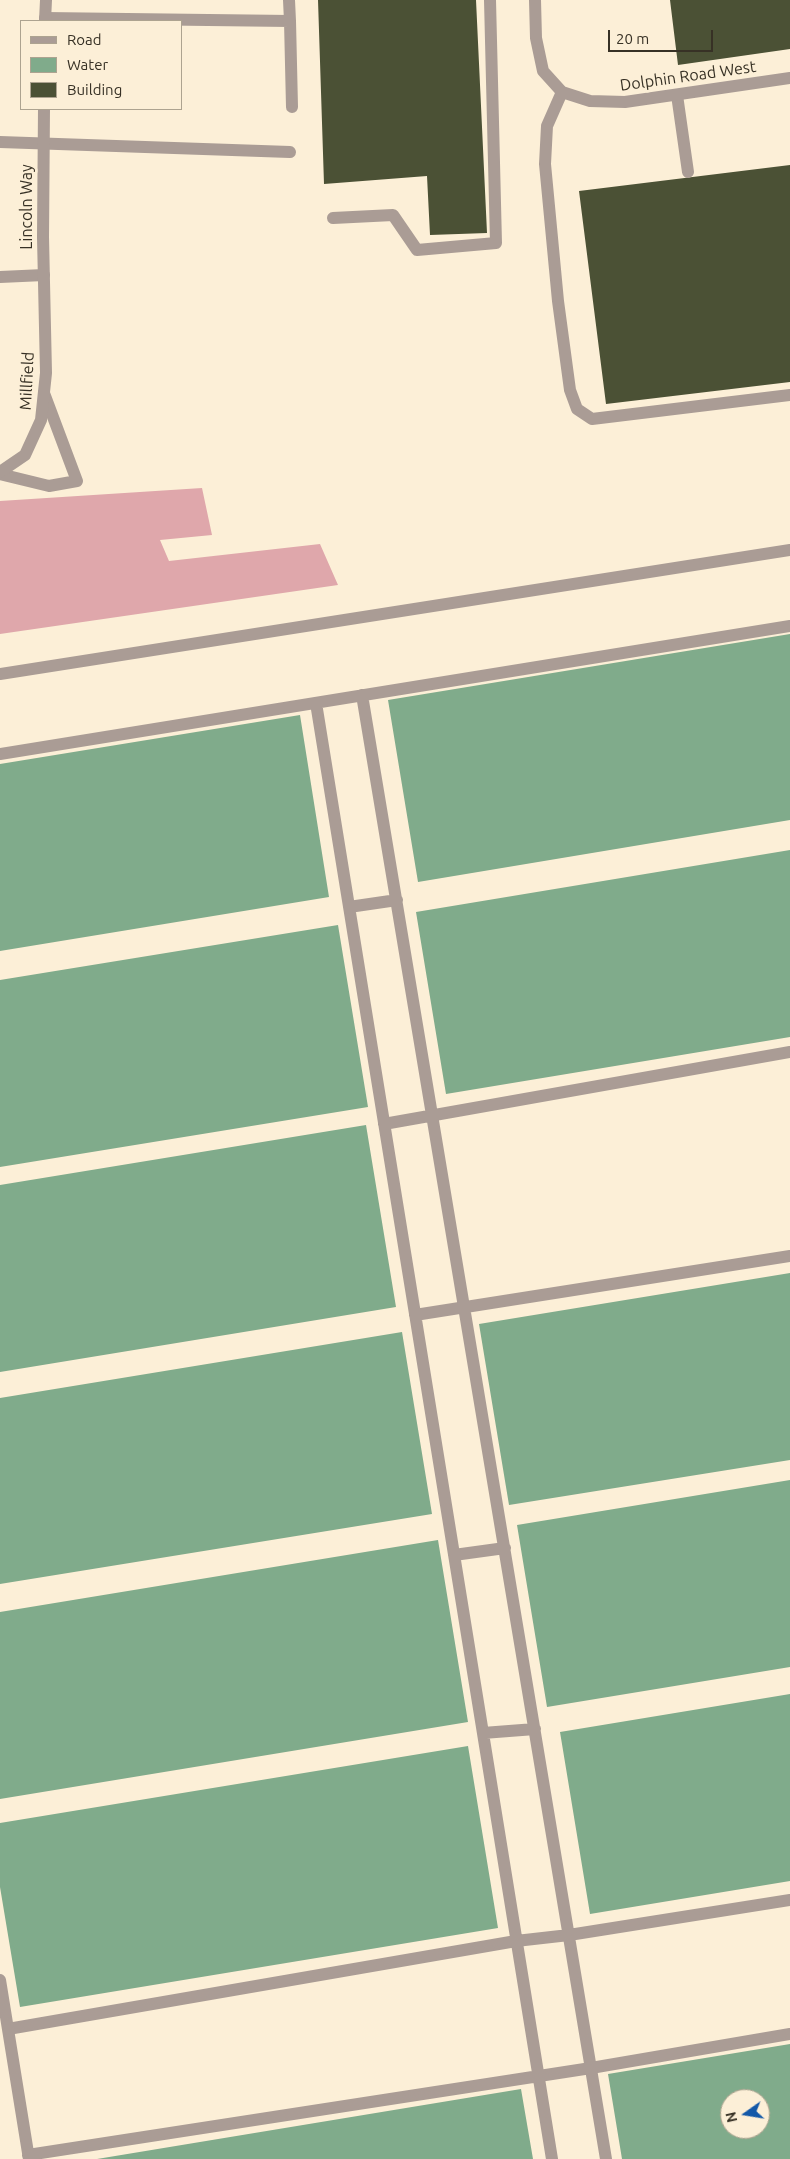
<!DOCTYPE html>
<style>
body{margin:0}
#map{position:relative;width:790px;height:2159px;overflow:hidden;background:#fcefd7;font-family:Ubuntu,sans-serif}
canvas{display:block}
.legend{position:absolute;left:20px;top:20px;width:162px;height:90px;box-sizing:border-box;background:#fcefd7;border:1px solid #ada390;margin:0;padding:6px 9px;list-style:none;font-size:15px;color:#373125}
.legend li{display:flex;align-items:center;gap:10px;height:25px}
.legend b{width:25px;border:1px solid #ada390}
.north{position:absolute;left:720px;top:2089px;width:50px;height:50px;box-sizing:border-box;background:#fcefd7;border:1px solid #ada390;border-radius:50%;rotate:257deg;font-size:14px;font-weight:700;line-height:20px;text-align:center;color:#373125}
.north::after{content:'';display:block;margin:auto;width:18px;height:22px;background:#1358a8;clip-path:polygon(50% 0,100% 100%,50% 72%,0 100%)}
.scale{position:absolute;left:608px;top:30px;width:105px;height:22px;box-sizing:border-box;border:2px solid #373125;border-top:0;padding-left:6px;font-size:15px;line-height:18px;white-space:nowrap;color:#373125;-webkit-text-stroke:4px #fcefd7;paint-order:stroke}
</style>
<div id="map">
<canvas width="790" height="2159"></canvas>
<ul class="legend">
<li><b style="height:6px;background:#aa9c95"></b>Road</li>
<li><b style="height:14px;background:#80ab8b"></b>Water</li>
<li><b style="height:14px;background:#4b5135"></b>Building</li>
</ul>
<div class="north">N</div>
<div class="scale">20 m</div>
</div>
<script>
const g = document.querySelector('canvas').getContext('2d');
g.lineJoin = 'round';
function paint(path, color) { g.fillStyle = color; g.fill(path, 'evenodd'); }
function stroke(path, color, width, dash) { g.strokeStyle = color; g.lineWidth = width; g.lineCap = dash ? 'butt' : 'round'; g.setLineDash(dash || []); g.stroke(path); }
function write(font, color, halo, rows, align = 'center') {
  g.font = font + ' Ubuntu,sans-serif'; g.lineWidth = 5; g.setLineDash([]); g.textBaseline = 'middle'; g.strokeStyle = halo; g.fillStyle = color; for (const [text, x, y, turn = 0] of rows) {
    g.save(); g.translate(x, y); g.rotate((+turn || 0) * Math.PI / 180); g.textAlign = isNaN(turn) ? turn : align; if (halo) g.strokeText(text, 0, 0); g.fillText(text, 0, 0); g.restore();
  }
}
const forest = new Path2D(`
 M202 488 212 535 160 540 169 561 320 544 338 585 0 634V501Z`);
const water = new Path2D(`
 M790 634V820L418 882 388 700Z
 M300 715 329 897 0 951V764Z
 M790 850V1037L446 1094 416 912Z
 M338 925 368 1107 0 1167V980Z
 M366 1125 396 1307 0 1372V1185Z
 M790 1273V1460L509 1505 479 1324Z
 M402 1332 432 1514 0 1584V1398Z
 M790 1480V1667L547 1707 517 1525Z
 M438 1540 468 1722 0 1799V1612Z
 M790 1694V1881L590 1914 560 1732Z
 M468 1746 498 1928 20 2007 0 1887V1823Z
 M790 2044V2159H622L608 2074ZM730 2099H760V2129H730Z
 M521 2089 533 2159H97Z`);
const building = new Path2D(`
 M318 0H476L487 233 430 235 427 176 324 184Z
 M670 0H790V49L678 65Z
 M790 165V382L606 404 579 191Z`);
const lane = new Path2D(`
 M45 18 290 21 289 0
 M290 21 292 107
 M562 92 547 126 545 164 558 301 570 390 577 409 592 419 790 395
 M677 95 688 172
 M0 142 290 152
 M333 218 393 215 417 250 496 243 490 0
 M0 277 44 275
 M0 474 49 486 77 481 44 393
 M0 674 790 550
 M362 695 606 2159
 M316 703 552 2159
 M0 754 790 626
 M349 907 397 900
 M384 1124 790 1052
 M415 1315 790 1256
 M454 1555 505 1548
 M483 1733 535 1729
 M0 1980 29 2159
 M8 2029 516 1941 569 1935 790 1900
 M28 2155 591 2068 790 2034`);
const street = new Path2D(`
 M535 0 536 38 543 71 562 92 590 101 625 102 790 78
 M45 21 46 0
 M0 472 25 455 41 420 46 373 43 237 44 109`);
const streetNames = [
 ["Dolphin Road West",688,76,-8],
 ["Lincoln Way",27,207,-90],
 ["Millfield",27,381,-87]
];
paint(forest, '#dfa7ab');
paint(water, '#80ab8b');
paint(building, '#4b5135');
stroke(lane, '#aa9c95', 12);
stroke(street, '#aa9c95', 12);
write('16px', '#373125', '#fcefd7', streetNames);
</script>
